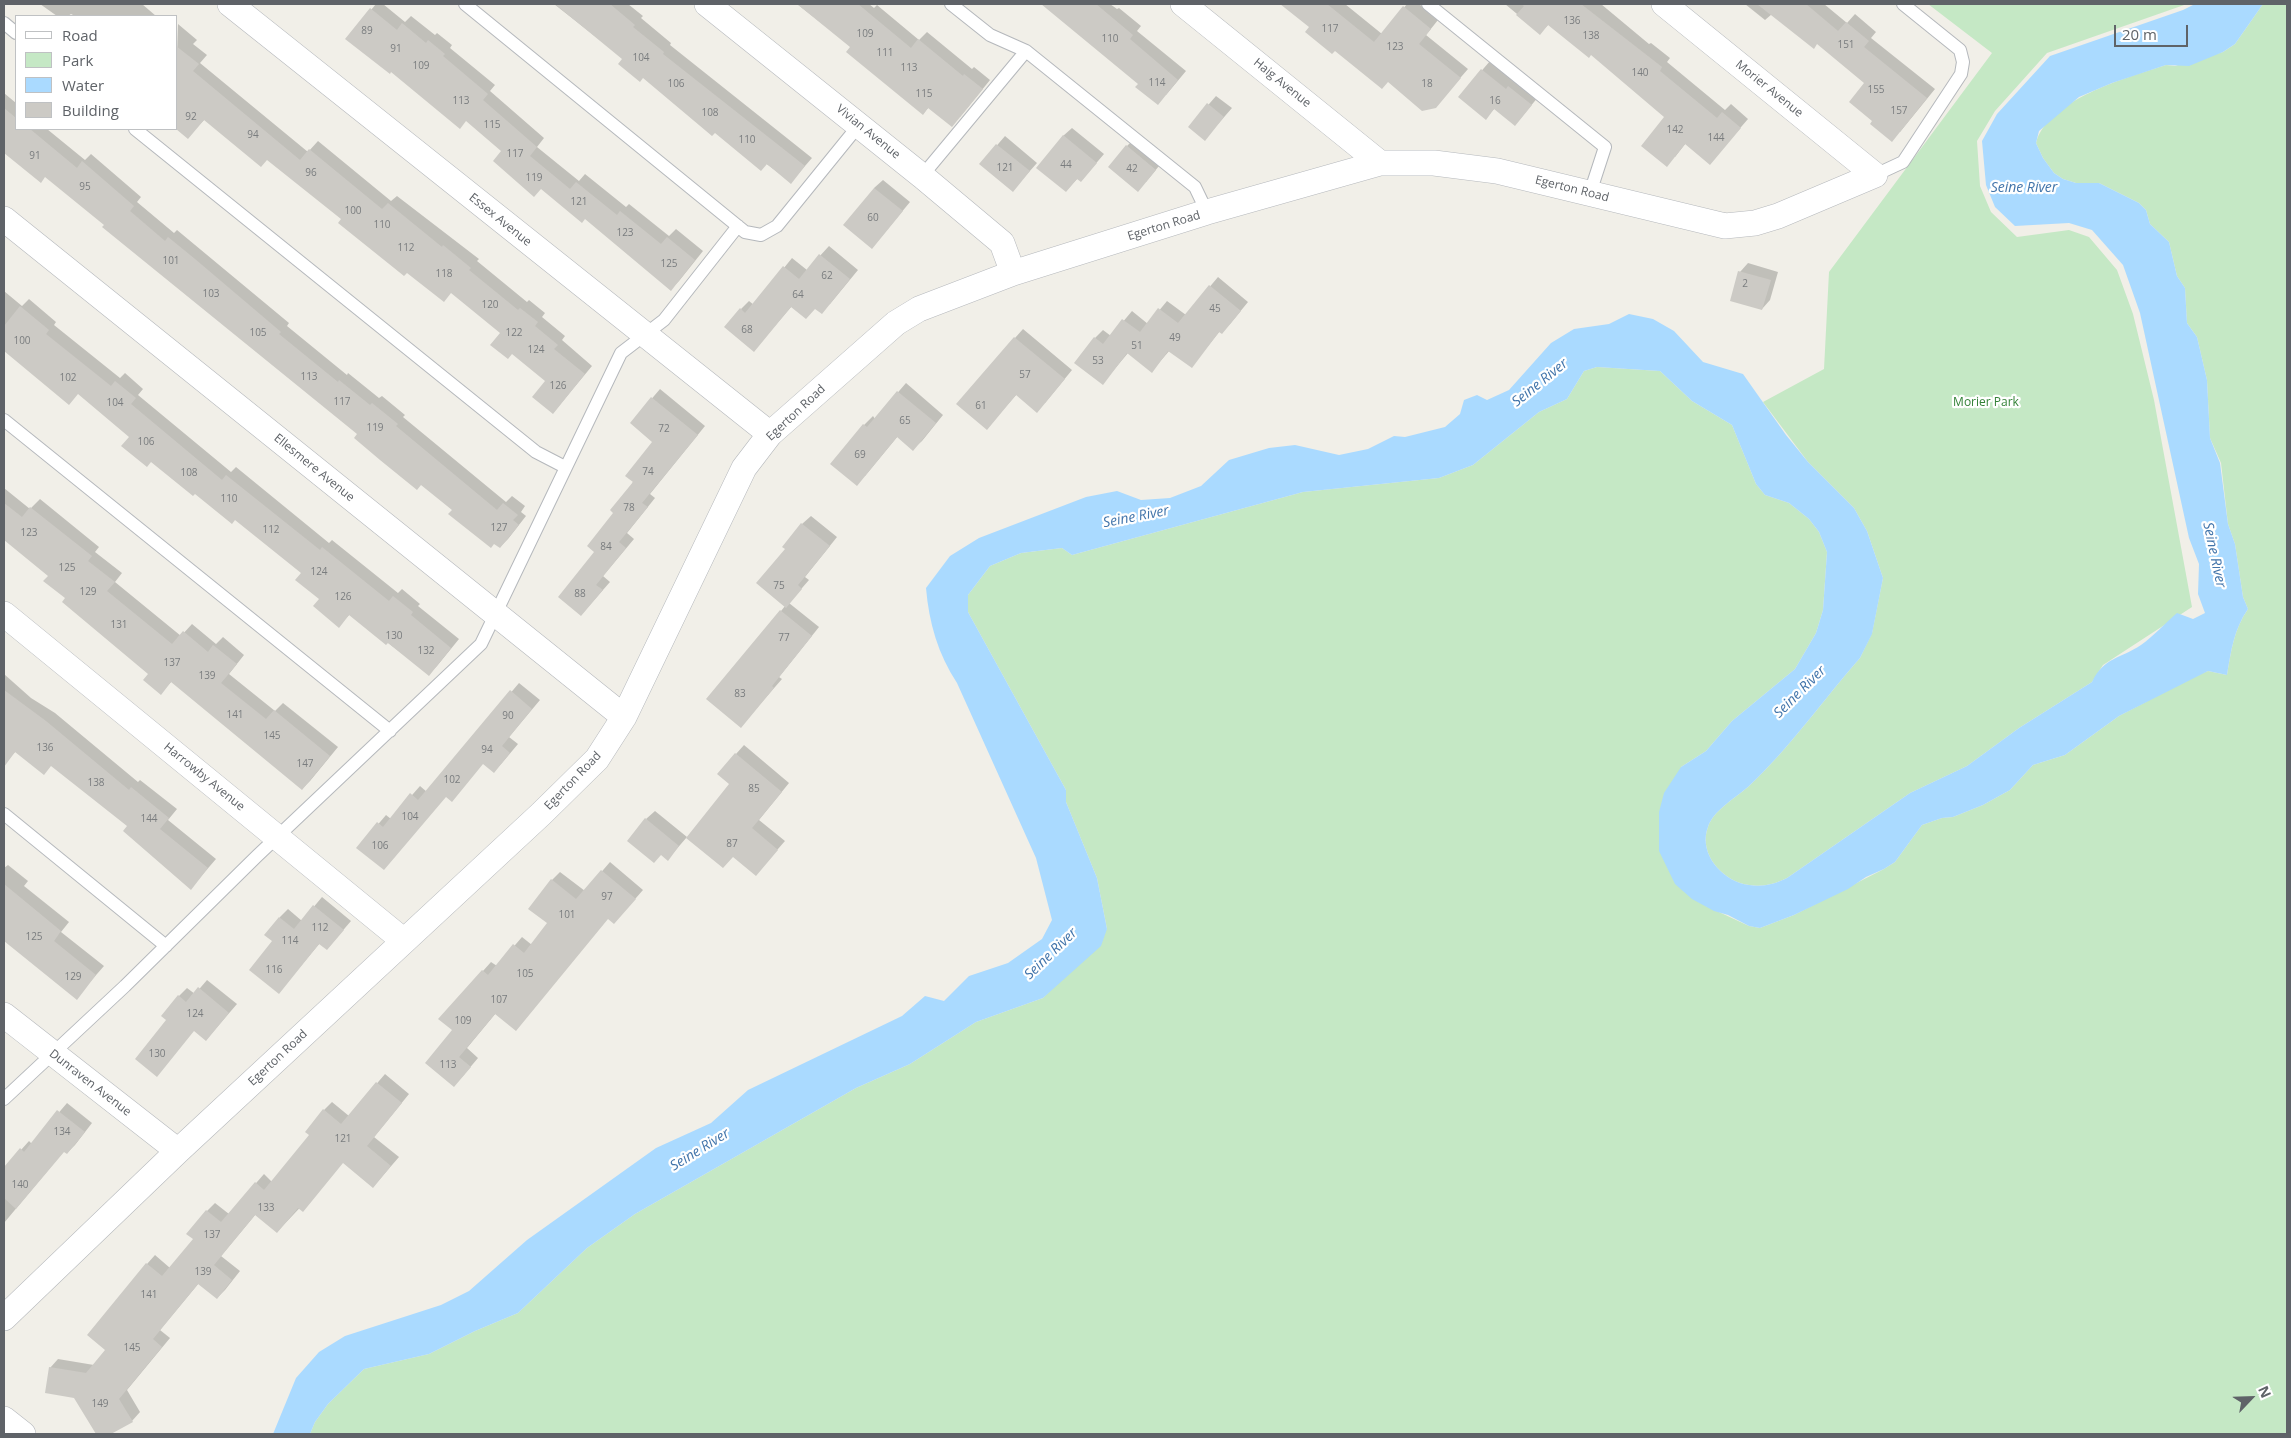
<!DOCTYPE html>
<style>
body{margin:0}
#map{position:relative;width:2291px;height:1438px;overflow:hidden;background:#f1efe8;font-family:"Open Sans",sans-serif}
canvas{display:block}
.frame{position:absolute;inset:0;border:5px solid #5f6368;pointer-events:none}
.legend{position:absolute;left:15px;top:15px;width:162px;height:115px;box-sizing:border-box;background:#fff;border:1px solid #bfc1c3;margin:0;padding:6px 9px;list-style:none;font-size:15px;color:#5f6368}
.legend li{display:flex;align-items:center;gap:10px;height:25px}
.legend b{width:25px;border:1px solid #bfc1c3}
.north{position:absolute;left:2226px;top:1373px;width:50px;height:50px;-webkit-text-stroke:4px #fff;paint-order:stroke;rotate:66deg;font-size:14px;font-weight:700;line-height:20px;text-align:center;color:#5f6368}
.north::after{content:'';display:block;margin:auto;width:18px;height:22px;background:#5f6368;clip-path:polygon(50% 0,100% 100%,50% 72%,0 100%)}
.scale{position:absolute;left:2114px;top:25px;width:74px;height:22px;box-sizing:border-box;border:2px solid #5f6368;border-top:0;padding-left:6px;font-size:15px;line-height:18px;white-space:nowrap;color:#5f6368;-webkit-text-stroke:4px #fff;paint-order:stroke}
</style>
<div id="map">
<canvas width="2291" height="1438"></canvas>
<div class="frame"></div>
<ul class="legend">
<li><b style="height:6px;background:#fff"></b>Road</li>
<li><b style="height:14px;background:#c5e8c5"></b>Park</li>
<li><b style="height:14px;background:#aadaff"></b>Water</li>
<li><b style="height:14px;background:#cccac5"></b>Building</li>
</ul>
<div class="north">N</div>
<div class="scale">20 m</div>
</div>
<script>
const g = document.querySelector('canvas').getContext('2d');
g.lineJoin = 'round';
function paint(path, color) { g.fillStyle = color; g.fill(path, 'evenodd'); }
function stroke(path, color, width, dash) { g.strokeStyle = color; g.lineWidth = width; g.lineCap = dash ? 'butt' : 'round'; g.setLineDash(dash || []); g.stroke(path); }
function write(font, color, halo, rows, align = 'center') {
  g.font = font + ' "Open Sans",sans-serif'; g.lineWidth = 4.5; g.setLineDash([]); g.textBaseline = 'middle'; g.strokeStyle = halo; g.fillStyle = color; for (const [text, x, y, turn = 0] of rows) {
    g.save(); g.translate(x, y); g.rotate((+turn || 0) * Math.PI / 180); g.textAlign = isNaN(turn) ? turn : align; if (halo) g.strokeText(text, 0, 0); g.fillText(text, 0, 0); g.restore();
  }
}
const green = new Path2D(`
 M1928 4H2187L2047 53 1995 111 1977 141 1980 186 1991 212 2017 237 2069 230 2089 237 2117 270 2133 314 2154 400 2192 607 2103 665 2092 682 2019 728 1967 766 1910 793 1787 878C1771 886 1757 888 1740 883 1717 875 1699 850 1708 827 1713 811 1735 798 1748 787 1789 749 1823 700 1860 658L1872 633 1883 578 1867 531 1854 508 1808 462 1763 402 1824 369 1829 272 1992 53Z
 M2263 4H2287V1434H310L315 1422 328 1404 364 1369 429 1354 475 1331 518 1313 587 1248 635 1214 856 1088 910 1064 976 1022 1043 998 1107 929 1097 878 1066 802V790L968 612V595L990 566 1021 553 1062 548 1072 555 1303 492 1439 478 1473 465 1539 412 1567 399 1584 371 1597 367 1660 371 1692 401 1732 425 1756 484 1765 495 1789 503 1809 519 1819 532 1827 552 1823 610 1816 633 1795 669 1732 721 1706 751 1681 767 1706 906 1749 926 1760 928 1794 915 1884 869 1895 862 1922 825 1942 818 1953 817 1983 805 2010 790 2033 765 2065 755 2119 716 2195 676 2208 671 2227 675C2231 651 2234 629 2248 609L2243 597 2235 544 2228 524 2221 463 2210 438 2207 380 2197 337 2187 323 2185 288 2177 276 2169 242 2150 224 2146 210 2139 203 2099 183H2076L2063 179 2054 173 2043 158 2036 143C2048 99 2126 78 2166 65L2175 66 2223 52 2235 44Z`);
const water = new Path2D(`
 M2195 4H2263L2235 44 2223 52 2189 66 2166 65 2112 83 2079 97 2039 131 2036 143 2043 158 2054 173 2063 179 2076 183H2099L2139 203 2146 210 2150 224 2169 242 2177 276 2185 288 2187 323 2197 337 2207 380 2210 438 2220 463 2228 524 2235 544 2243 597 2248 609C2234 629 2231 651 2227 675L2208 671 2119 716 2065 755 2033 765 2010 790 1983 805 1953 817 1942 818 1922 825 1895 862 1884 869 1866 877 1848 889 1794 915 1760 928 1749 926 1728 915 1714 911 1692 899 1675 884 1659 851V812L1664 793 1681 767 1706 751 1732 721 1795 669 1816 633 1823 610 1827 552 1819 532 1809 519 1789 503 1765 495 1756 484 1732 425 1692 401 1660 371 1597 367 1584 371 1567 399 1539 412 1473 465 1439 478 1303 492 1072 555 1062 548 1021 553 990 566 968 595V612L1066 790V802L1097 878 1107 929 1101 946 1043 998 976 1022 910 1064 856 1088 635 1214 587 1248 518 1313 475 1331 429 1354 364 1369 328 1404 315 1422 310 1434H273L296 1378 319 1352 345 1336 441 1305 469 1291 527 1240 656 1148 711 1123 748 1090 902 1016 925 996 944 1001 969 976 1008 963 1042 939 1052 920 1036 858 957 683C938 654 929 623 926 588L950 556 979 538 1086 497 1117 491 1141 500 1170 498 1201 486 1229 460 1269 448 1295 445 1339 455 1368 449 1394 436 1405 437 1445 427 1460 414 1464 400 1477 395 1487 400 1509 390 1551 343 1574 329 1609 324 1629 314 1653 319 1674 331 1703 362 1743 374 1786 435 1808 462 1854 508 1867 531 1883 578 1872 634 1860 658C1823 700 1789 749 1748 787 1735 798 1713 811 1708 827 1699 850 1717 875 1740 883 1757 888 1771 886 1787 878L1910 793 1967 766 2019 728 2092 682C2104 657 2120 659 2141 645 2154 636 2165 623 2177 613L2193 619 2205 613 2198 594 2199 564 2189 538 2140 313 2123 265 2092 230 2069 223 2015 226 1995 207 1986 185 1982 141 1997 114 2050 56 2183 10Z`);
const shadow = new Path2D(`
 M40 4H142L156 16H75L71 14 68 16H57Z
 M376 4H383L405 22 411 16 435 35 437 33 452 45 450 48 495 85 490 91 544 138 537 147 579 181 585 174 626 207 629 204 669 236 676 229 703 251 679 281 671 289 466 120 347 39Z
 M554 4H628L643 16 641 18 671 43 670 45 812 158 791 182 624 59Z
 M797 4H869L874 8 877 5 919 40 927 32 972 69 974 67 990 80 960 117 929 107 923 114 852 47Z
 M1043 4H1110L1117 9 1119 8 1141 26 1137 31 1186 71 1166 95 1139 84Z
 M1282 4H1345L1382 34 1407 4H1419L1438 20 1426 35 1468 69 1435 107 1388 81 1310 27Z
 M1505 4H1601L1649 44 1651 43 1670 58 1667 62 1725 110 1731 104 1748 119 1710 163 1686 143 1675 157 1666 117 1591 54 1549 24 1540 33Z
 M1745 4H1824L1847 23 1855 14 1876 32 1871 38 1935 89 1900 132 1874 121 1866 83 1818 43 1772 14 1765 20Z
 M178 24 197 40 193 44 207 55 200 63 308 152 318 141 391 201 397 196 479 259 477 261 527 302 529 300 545 313 542 317 565 336 562 340 592 366 553 413 547 381 501 332 452 292 343 219 268 159 205 119 188 137 176 88Z
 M1490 61 1539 96 1515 125 1495 108 1486 118 1460 96Z
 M4 93 16 103V129H47L85 160 91 154 141 197 137 202 174 233 177 230 289 323 287 326 347 375 348 373 379 398 382 396 405 415 403 417 506 502 512 496 525 506 521 512 526 516 508 539 500 547 359 434 46 176 4 148Z
 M1216 96 1232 108 1205 139 1190 126Z
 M1072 128 1104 154 1081 181 1078 178 1066 191 1063 136Z
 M1005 136 1037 163 1013 190 981 164Z
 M1135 138 1163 161 1146 182 1127 146Z
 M883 180 910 202 872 248 874 188Z
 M829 246 858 270 830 304 816 308 792 306 754 350 741 309 749 301 754 305 792 258 807 270Z
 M1748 263 1778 272 1770 300 1762 309 1740 272Z
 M1218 277 1248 302 1230 324 1220 331 1192 366 1170 350 1152 371 1128 353 1103 383 1095 338 1103 330 1111 336 1132 311 1148 324 1167 301 1186 315Z
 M4 291 22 306 29 299 56 322 54 325 120 378 125 373 143 389 138 395 231 472 236 467 329 543 332 540 398 593 402 589 420 604 418 606 459 639 437 666 429 674 350 614 339 626 303 573 236 518 151 461 131 436 78 393 69 403 4 350Z
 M1023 329 1072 370 1045 403 1017 394 987 428 1015 338Z
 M906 383 943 415 922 441 913 449 898 436 865 476 832 464 864 425 873 416 875 419Z
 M660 389 705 426 650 494 655 498 627 533 634 539 603 576 610 582 581 615 596 552 654 442 631 423Z
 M4 488 30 509 40 499 99 547 95 552 122 573 115 582 181 636 192 624 216 644 223 637 244 655 229 674 275 711 283 703 338 747 310 781 302 789 172 681 161 693 150 673 66 598 49 576 4 539Z
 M811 516 837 537 805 577 809 580 789 603 819 627 779 677 782 679 741 726 781 611 785 606 786 548 802 524Z
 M4 674 31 698 55 713 138 782 140 780 177 809 168 820 216 859 191 888 128 826 52 765 16 751 8 760 4 757Z
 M519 683 540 700 509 737 518 744 502 763 494 771 483 763 446 796 358 848 386 815 391 819 420 786 427 792Z
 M744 745 789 783 759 820 785 841 756 874 736 754Z
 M655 811 687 837 668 859 646 819Z
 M610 862 643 890 614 923 608 918 496 1013 467 1048 478 1058 462 1077 453 1030 440 1019 491 962 497 966 522 937 532 945 549 923 552 880 560 872 585 891Z
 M8 865 28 881 24 886 69 922 61 932 104 966 76 998 4 931V868Z
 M322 897 351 921 327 949 320 943 279 992 274 941 280 917 288 909 302 921Z
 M207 980 237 1004 206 1040 194 1030 157 1075 168 1020 179 996 187 988 195 994Z
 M385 1074 409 1094 374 1137 399 1157 373 1187 343 1162 277 1232 256 1214 221 1256 240 1271 225 1290 217 1298 199 1283 160 1330 170 1338 127 1390 140 1412 132 1421 108 1434H97L75 1397 50 1368 58 1359 94 1365 107 1350 147 1264 155 1255 170 1268 195 1239 207 1211 215 1203 229 1214 264 1174 272 1182 311 1135 324 1110 332 1102 349 1116Z
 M67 1103 92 1123 75 1145 67 1153 64 1151 4 1223V1169L29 1141 32 1144Z`);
const building = new Path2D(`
 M555 4H610L635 25 633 27 664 52 663 54 805 166 791 184 767 164 761 171 715 133 712 136 643 78 640 82 618 64 622 59Z
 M797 4H858L911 48 918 39 963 76 964 74 983 89 952 127 928 108 923 115 846 52 850 47Z
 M1041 4H1096L1133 35 1130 39 1178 80 1158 105 1135 87 1138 84Z
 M1280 4H1327L1374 42 1403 6 1431 29 1419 44 1461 78 1436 108 1422 111 1388 82 1382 89 1335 51 1332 54 1305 32 1309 27Z
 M1521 4H1581L1662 67 1660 71 1717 118 1722 112 1741 128 1710 165 1685 144 1667 167 1641 146 1664 117 1591 55 1589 58 1548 25 1540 35 1516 15 1524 6Z
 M1757 4H1806L1838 31 1846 22 1869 41 1864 47 1927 98 1892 142 1870 124 1872 121 1849 102 1864 83 1817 44 1814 49Z
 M370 8 397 30 402 23 426 43 428 40 445 54 443 56 488 94 483 100 537 147 530 156 570 189 576 182 617 215 620 211 661 244 667 237 695 260 671 291 585 219 582 223 541 189 534 197 493 161 501 151 466 121 460 129 391 72 390 74 345 39Z
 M176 46 199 64 193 71 300 160 309 149 382 209 388 203 442 247 443 245 471 268 469 270 518 310 520 308 538 322 535 326 558 345 554 349 585 374 553 414 532 397 545 381 512 354 508 359 490 345 500 333 451 293 444 302 407 273 404 276 338 223 341 219 267 160 261 167 204 120 188 139 176 129Z
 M1481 69 1506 89 1508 86 1532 105 1515 126 1494 109 1486 120 1458 97Z
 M1207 103 1224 117 1205 141 1188 127Z
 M4 108 16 118V129H30L77 168 82 161 134 206 130 211 165 241 168 237 195 259 281 332 279 334 338 382 339 380 370 405 372 403 398 424 396 426 497 510 503 503 518 515 513 520 519 525 500 548 494 544 491 548 448 514 452 510 421 485 417 490 380 460 354 438 357 434 102 227 104 225 45 177 41 183 4 153Z
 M1063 135 1097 163 1081 182 1077 179 1066 192 1036 168Z
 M996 144 1030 171 1013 192 979 164Z
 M1126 145 1156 170 1138 192 1108 167Z
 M874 188 903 211 872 249 843 225Z
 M819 254 850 279 822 314 815 309 806 319 791 307 754 352 724 327 740 308 745 313 783 266 799 279Z
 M1738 271 1771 280 1762 310 1730 301Z
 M1209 285 1241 311 1222 334 1219 332 1192 368 1168 351 1152 373 1127 353 1103 385 1074 363 1094 337 1103 344 1122 319 1140 332 1158 308 1178 323Z
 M20 306 49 330 46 334 111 386 115 381 136 398 131 404 222 480 226 475 320 550 322 547 389 601 393 596 413 612 411 615 451 648 429 676 388 643 386 645 349 615 339 628 313 606 319 599 295 580 301 573 235 520 232 524 195 494 193 496 151 462 147 467 121 446 129 437 78 394 69 405 4 351V326Z
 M1014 337 1065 379 1037 413 1016 395 987 430 956 404Z
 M897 391 936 423 913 451 897 437 857 486 830 464 863 424 867 427Z
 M651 397 698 435 642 503 648 507 619 542 626 548 596 585 603 590 581 616 558 597 594 552 587 546 613 513 610 510 633 482 625 476 652 442 630 423Z
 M4 503 22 517 30 507 92 556 88 561 115 582 107 591 172 644 183 631 208 652 213 645 237 664 221 683 266 719 274 710 330 756 302 790 171 682 161 695 143 680 148 674 62 602 65 598 43 581 48 576 4 540Z
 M801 523 830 546 798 585 802 589 786 608 756 583 785 549 782 547Z
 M780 610 812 636 772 686 774 688 741 728 706 699Z
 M4 690 46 721 129 790 131 787 169 818 160 829 208 868 191 890 123 831 127 826 51 766 44 775 15 752 4 767Z
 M510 690 532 709 502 746 510 753 494 773 483 764 452 802 446 797 384 870 356 848 377 822 383 827 410 793 418 800Z
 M735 753 782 792 752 828 778 850 756 876 733 857 723 868 686 838 729 784 717 774Z
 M645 818 679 846 668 861 661 855 654 863 627 841Z
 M601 870 636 899 614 924 608 919 516 1031 495 1014 459 1057 471 1067 454 1087 425 1063 452 1030 438 1019 482 970 488 975 513 944 524 953 547 923 528 909 551 879 576 899Z
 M4 884 61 931 54 941 96 975 77 1000 4 941Z
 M313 905 344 930 327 950 319 944 279 994 249 970 272 941 264 935 279 917 294 929Z
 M198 987 229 1013 206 1041 194 1031 157 1077 135 1059 166 1020 161 1016 178 995 186 1002Z
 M376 1082 402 1103 367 1146 391 1166 373 1188 343 1163 303 1212 298 1208 277 1233 255 1215 214 1265 232 1280 217 1299 198 1284 153 1339 162 1347 119 1399 133 1422 111 1434H96L74 1398 45 1393 49 1367 86 1373 105 1350 87 1335 146 1263 162 1276 193 1239 186 1234 206 1210 221 1222 255 1182 264 1190 309 1135 305 1132 323 1109 341 1124Z
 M57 1110 85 1132 67 1154 64 1152 16 1209 4 1198V1167L20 1148 24 1152Z`);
const service = new Path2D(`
 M465 4 745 232 761 235 777 226 859 125
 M951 4 990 35 1026 51 1195 187 1207 212
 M1428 4 1605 147 1590 193
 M4 23 16 33
 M135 129 536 452 565 467
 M1875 175 1903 162 1961 74 1963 62 1960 50 1903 4
 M922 176 1026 51
 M4 420 390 731
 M4 814 166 946
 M4 1099 125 986 257 856 481 644 621 353 664 320 738 226`);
const minor = new Path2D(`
 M230 4 770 434
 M707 4 922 176 1002 243 1013 273
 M1183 4 1380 163
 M4 219 624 717
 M4 614 404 941
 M4 1015 178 1151
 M4 1318 178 1151 541 814 597 759 624 717 744 468 770 434 896 323 919 309 1013 273 1207 212 1380 163H1434L1497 171 1725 226 1755 223 1778 216 1875 175 1664 4
 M4 1419 23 1434`);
const numberNames = [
 ["136",1572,21],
 ["117",1330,29],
 ["89",367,31],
 ["109",865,34],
 ["138",1591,36],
 ["110",1110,39],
 ["151",1846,45],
 ["123",1395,47],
 ["91",396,49],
 ["111",885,53],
 ["104",641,58],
 ["109",421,66],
 ["113",909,68],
 ["140",1640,73],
 ["114",1157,83],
 ["106",676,84],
 ["18",1427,84],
 ["155",1876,90],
 ["115",924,94],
 ["113",461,101],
 ["16",1495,101],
 ["157",1899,111],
 ["108",710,113],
 ["92",191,117],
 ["115",492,125],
 ["142",1675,130],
 ["94",253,135],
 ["144",1716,138],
 ["110",747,140],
 ["117",515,154],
 ["91",35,156],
 ["44",1066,165],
 ["121",1005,168],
 ["42",1132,169],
 ["96",311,173],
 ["119",534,178],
 ["95",85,187],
 ["121",579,202],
 ["100",353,211],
 ["60",873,218],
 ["110",382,225],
 ["123",625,233],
 ["112",406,248],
 ["101",171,261],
 ["125",669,264],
 ["118",444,274],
 ["62",827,276],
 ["2",1745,284],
 ["103",211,294],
 ["64",798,295],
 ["120",490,305],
 ["45",1215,309],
 ["68",747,330],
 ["105",258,333],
 ["122",514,333],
 ["49",1175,338],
 ["100",22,341],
 ["51",1137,346],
 ["124",536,350],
 ["53",1098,361],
 ["57",1025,375],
 ["113",309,377],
 ["102",68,378],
 ["126",558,386],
 ["117",342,402],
 ["104",115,403],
 ["61",981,406],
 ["65",905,421],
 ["119",375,428],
 ["72",664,429],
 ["106",146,442],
 ["69",860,455],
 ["74",648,472],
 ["108",189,473],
 ["110",229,499],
 ["78",629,508],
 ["127",499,528],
 ["112",271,530],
 ["123",29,533],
 ["84",606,547],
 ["125",67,568],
 ["124",319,572],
 ["75",779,586],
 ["129",88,592],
 ["88",580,594],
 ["126",343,597],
 ["131",119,625],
 ["130",394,636],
 ["77",784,638],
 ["132",426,651],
 ["137",172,663],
 ["139",207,676],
 ["83",740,694],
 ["141",235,715],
 ["90",508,716],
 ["145",272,736],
 ["136",45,748],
 ["94",487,750],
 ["147",305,764],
 ["102",452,780],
 ["138",96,783],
 ["85",754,789],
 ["104",410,817],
 ["144",149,819],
 ["87",732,844],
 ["106",380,846],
 ["97",607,897],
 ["101",567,915],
 ["112",320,928],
 ["125",34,937],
 ["114",290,941],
 ["116",274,970],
 ["105",525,974],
 ["129",73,977],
 ["107",499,1000],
 ["124",195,1014],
 ["109",463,1021],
 ["130",157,1054],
 ["113",448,1065],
 ["134",62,1132],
 ["121",343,1139],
 ["140",20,1185],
 ["133",266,1208],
 ["137",212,1235],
 ["139",203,1272],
 ["141",149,1295],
 ["145",132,1348],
 ["149",100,1404]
];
const streetNames = [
 ["Haig Avenue",1282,83,39],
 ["Morier Avenue",1769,89,39],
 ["Vivian Avenue",868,132,39],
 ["Egerton Road",1572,189,14],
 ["Essex Avenue",500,220,39],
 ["Egerton Road",1164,226,-17],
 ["Egerton Road",796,413,-43],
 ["Ellesmere Avenue",314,468,39],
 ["Harrowby Avenue",204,777,39],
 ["Egerton Road",573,781,-46],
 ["Egerton Road",278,1058,-43],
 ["Dunraven Avenue",90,1083,38]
];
const parkNames = [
 ["Morier Park",1986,403]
];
const waterNames = [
 ["Seine River",2024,188],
 ["Seine River",1540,383,-39],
 ["Seine River",1136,517,-11],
 ["Seine River",2214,555,78],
 ["Seine River",1800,692,-45],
 ["Seine River",1051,954,-44],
 ["Seine River",700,1150,-32]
];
paint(green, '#c5e8c5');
paint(water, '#aadaff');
paint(shadow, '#0003');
paint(building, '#cccac5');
stroke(service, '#b5b8bc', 14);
stroke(minor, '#b5b8bc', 26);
stroke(service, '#fff', 12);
stroke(minor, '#fff', 25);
write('10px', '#7a7d7f', null, numberNames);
write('12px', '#5f6368', '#fff', streetNames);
write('12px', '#348238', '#fff', parkNames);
write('italic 14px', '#4174aa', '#fff', waterNames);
</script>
